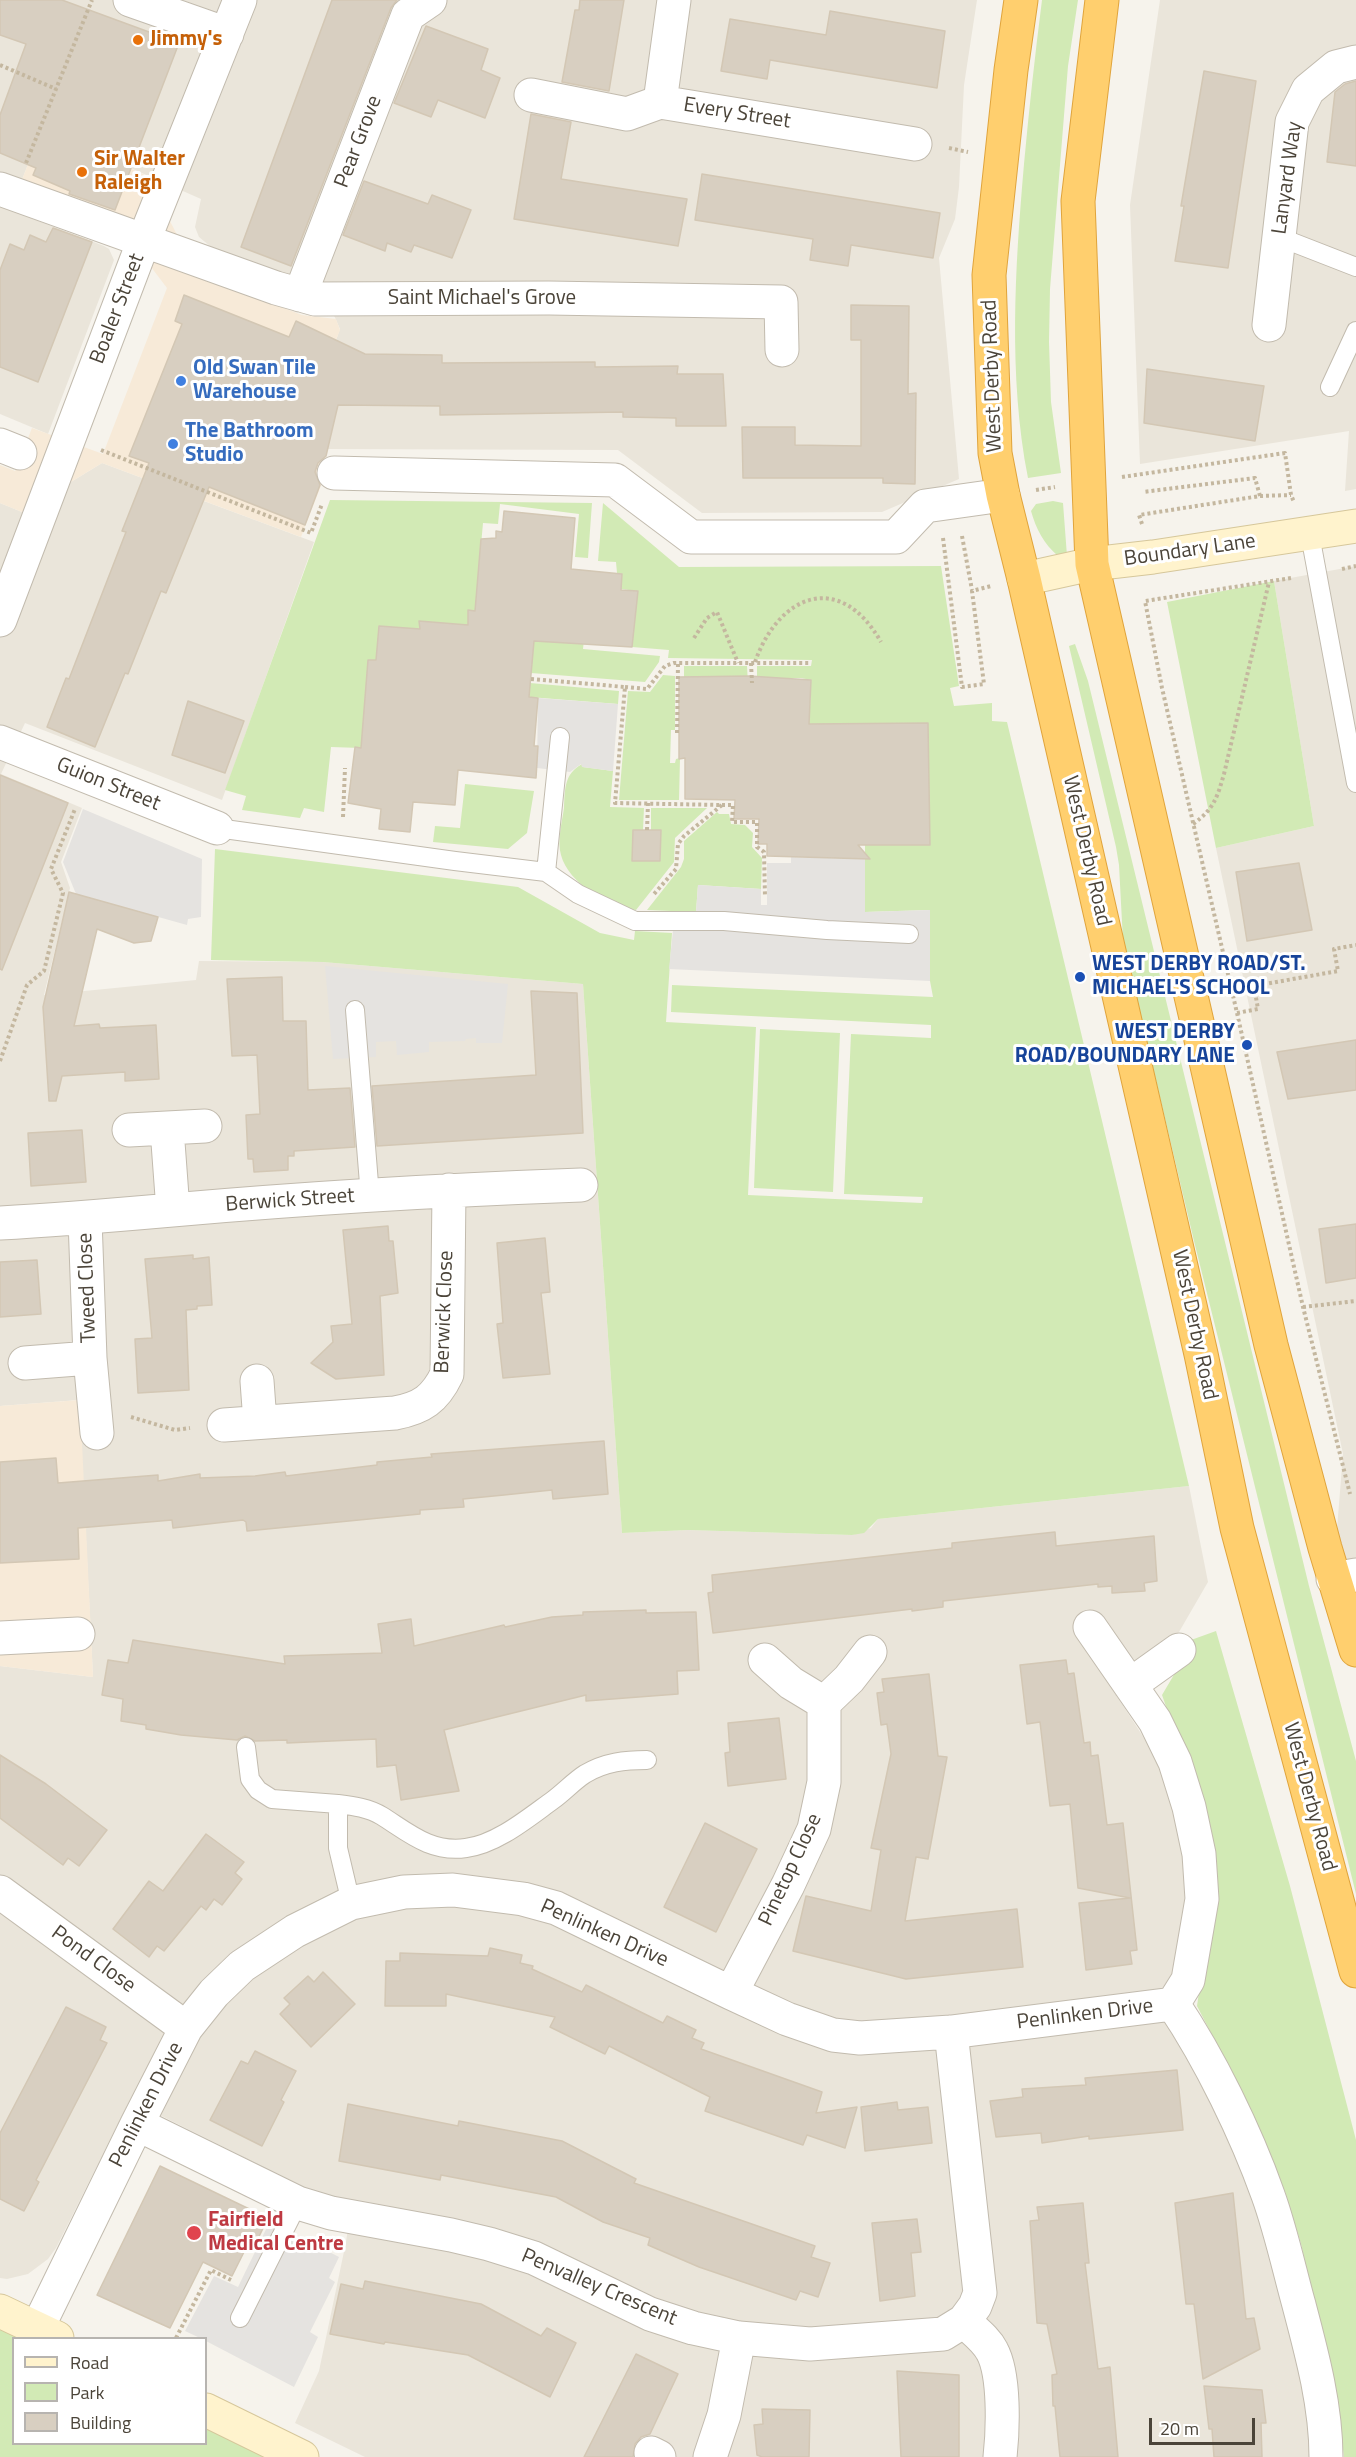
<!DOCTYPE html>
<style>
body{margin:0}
#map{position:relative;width:1356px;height:2457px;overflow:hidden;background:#f6f3ec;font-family:"Titillium Web",sans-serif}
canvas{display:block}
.legend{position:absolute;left:12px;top:2337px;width:195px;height:108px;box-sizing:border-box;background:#fff;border:2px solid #b7b4b0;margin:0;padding:8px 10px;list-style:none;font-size:18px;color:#4b4439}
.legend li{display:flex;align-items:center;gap:12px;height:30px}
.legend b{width:30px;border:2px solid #b7b4b0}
.scale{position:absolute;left:1149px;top:2418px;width:106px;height:27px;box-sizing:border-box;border:3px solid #4b4439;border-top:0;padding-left:8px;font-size:18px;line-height:21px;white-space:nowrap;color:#4b4439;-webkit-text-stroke:4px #fff;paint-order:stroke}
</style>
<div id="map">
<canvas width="1356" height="2457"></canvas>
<ul class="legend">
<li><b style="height:8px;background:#fff3cd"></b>Road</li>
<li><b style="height:16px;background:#d2eab5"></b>Park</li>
<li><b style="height:16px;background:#d8cfc1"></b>Building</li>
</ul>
<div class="scale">20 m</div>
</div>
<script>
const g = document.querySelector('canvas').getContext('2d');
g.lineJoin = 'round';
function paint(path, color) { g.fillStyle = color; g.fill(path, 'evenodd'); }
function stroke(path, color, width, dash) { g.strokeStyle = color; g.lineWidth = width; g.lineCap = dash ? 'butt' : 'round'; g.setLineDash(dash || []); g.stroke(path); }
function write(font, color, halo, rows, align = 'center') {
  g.font = font + ' "Titillium Web",sans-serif'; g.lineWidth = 6; g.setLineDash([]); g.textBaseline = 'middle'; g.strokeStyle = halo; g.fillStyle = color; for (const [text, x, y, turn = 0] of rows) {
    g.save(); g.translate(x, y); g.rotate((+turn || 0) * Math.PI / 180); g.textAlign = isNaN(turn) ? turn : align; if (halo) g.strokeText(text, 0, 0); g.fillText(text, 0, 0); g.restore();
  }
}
const residential = new Path2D(`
 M0 0H977L964 85 959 187 955 219 939 258 959 479 882 512 702 513 618 450 327 449 336 340 340 329 322 288 216 251 199 237 195 227 201 199 42 129 10 210 104 246 109 249 114 260 48 434 0 414Z
 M1160 0H1356V489L1345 491 1349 431 1140 464 1130 205Z
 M102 463 314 542 222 800 25 723 1 774 82 808 61 862 70 888 44 995 196 980 199 961 323 962 583 984 622 1533 688 1530 852 1535 871 1528 878 1519 1189 1486 1208 1582 1179 1632 1107 1681 1155 1755 1180 1831 1185 1872 1183 2043 1248 2179 1261 2222 1297 2358 1313 2439V2457H365L295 2423 319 2371 346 2242 352 2201 317 2193 301 2186 130 2100 56 2248 48 2259 28 2274 7 2279 0 2278V1666L93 1677 79 1400 0 1406V503L22 512Z
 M1356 566V1650L1333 1579 1343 1454 1216 848 1314 826 1274 581Z`);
const commercial = new Path2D(`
 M42 129 147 176 197 274 302 315 336 319 340 330 336 340 324 478 301 537 102 463 22 512 0 503V465L15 471 32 428 103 454 167 288 116 221 21 182Z
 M80 1400 93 1677 0 1666V1406Z`);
const green = new Path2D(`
 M1042 0H1078L1068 66 1050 289 1049 342 1051 402 1061 473 1028 478C1008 375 1015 268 1024 164 1029 109 1035 55 1042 0Z
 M330 500 592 503 588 558 575 557 579 514 500 504 498 524 483 523 475 611 468 610V625L420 629 379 627 376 660H368L361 748 331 747 324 812 304 808 300 818 242 810 246 796 225 790Z
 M1053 501 1063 503 1067 556H1058C1044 544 1036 529 1031 511L1036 504Z
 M603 503 679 567 941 566 959 686 950 688 954 706 992 703V721L1007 722 1189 1486 878 1519 864 1533 852 1535 688 1530 622 1533 583 984 323 962 211 960 215 849 518 887 600 933 634 940 635 931 672 933 666 1022 756 1027 748 1195 922 1203 923 1197 844 1194 851 1034 931 1038V1025L671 1012 672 985 933 997 930 981V910L865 912V845H930L928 723 831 724 772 765 810 707 811 680 801 678H757V666H811L812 660 668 658 669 650 632 647 637 591 621 589 622 574 617 573 616 562 598 561Z
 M1274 581 1314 826 1216 848 1167 602Z
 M536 617 586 621 583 649 660 656 659 662 645 682 531 673Z
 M1075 644 1088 681 1309 1586 1356 1761V1894L1194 1241 1123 941 1119 865 1116 847 1069 646Z
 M684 666H747L748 684 724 676 684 677Z
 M663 675 675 676V730H671L670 763H675L676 759 680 758 679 800H619L628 691 650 692Z
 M530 683 619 691 618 704 529 697Z
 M582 764 583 767 613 771 610 807 644 808 643 830H633V861H660V830H651V808H707L675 838 674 862 636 910C610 908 568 883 561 855 557 841 562 822 564 808 565 789 564 774 582 764Z
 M465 784 534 791 527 833 508 849 433 842 435 826 460 828Z
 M717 812 719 814H729L731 824 745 825 753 833 752 847 762 858 761 889 698 885 696 912 647 910 681 867 684 859V841Z
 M760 1029 840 1033 833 1192 754 1188Z
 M1216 1631 1290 1886 1356 2140V2457H1344L1337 2402 1301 2244 1285 2192 1239 2087 1197 2006 1199 1992 1169 1715 1162 1695 1175 1673 1189 1660 1191 1640Z
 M0 2311 57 2338H14V2444H206V2410L302 2457H0Z`);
const parking = new Path2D(`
 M538 698 618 704 613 771 582 767 581 764 570 772 537 768Z
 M83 809 202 859 201 917 188 919 187 925 76 894 63 862Z
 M791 857 865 859V912L930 910V981L669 969 675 911 696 912 698 885 761 889V905H767V863H791Z
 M325 966 508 984 502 1043H476V1038L466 1039 465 1041 429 1042V1052L397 1055 396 1041 376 1042V1057L333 1059Z
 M270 2221 339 2257 329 2278 335 2282 310 2332 318 2337 294 2387 206 2341V2338H200L185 2331 214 2276 238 2287Z`);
const building = new Path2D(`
 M0 0H62L179 43 115 210 69 194 70 191 33 175 36 168 0 153V115L26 44 0 35Z
 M332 0H397L391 8 291 266 241 247Z
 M580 0H624L609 91 562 82 575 10H579Z
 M830 11 945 31 937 88 770 60 767 79 721 71 730 19 826 35Z
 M426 26 488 49 481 70 500 78 485 118 438 100 431 117 394 103Z
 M1204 71 1256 81 1228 268 1175 261 1184 206H1181Z
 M1356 81V166L1327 162 1335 92 1345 84Z
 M531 114 571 122 561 179 687 199 678 246 514 219Z
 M702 174 940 213 933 258 851 245 848 266 810 260 813 239 695 220Z
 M364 181 428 204 432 195 471 210 452 258 414 245 411 252 387 243 385 251 343 235Z
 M53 228 92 242 38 382 0 367V270L10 244 24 250 30 235 46 242Z
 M184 295 289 337 296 321 365 354 442 355V363L595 362V367L678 366 677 374H723L726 426H676V418L623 417V412L440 415V406L338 405 326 456 318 463 315 472 320 485 305 525 209 487 166 593 161 591 128 674 125 673 95 747 47 727 66 678 69 679 126 532 122 531 149 463 129 456 182 324 175 321Z
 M851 305 909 306 908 394 916 393 915 484 883 483V478H743L742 427H795V445L861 446V340H851Z
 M1147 369 1264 386 1255 441 1144 423Z
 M504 511 575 518 571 569 622 574 621 590 638 591 632 647 534 641 529 697 538 698 534 746H538L536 778 458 770 455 805 413 802 410 832 379 829 381 809 348 803 355 747 361 748 368 660H376L379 626 420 629 419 621 468 625V610L475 611 481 539 496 538V531L502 532Z
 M749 676 811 680 809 724 928 723 930 845H858L870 859 767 856V844H758L759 819H734L735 800 685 799V758L679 759V677Z
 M188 701 244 721 225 773 172 755Z
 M0 775 68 803 2 970 0 969Z
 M633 830H661L660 861H632Z
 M1299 863 1312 930 1247 941 1236 872Z
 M69 892 158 917 151 941 134 943 97 929 74 1026 99 1024 100 1028 156 1025 159 1079 125 1081V1072L62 1076 56 1101H49L43 1007Z
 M282 977 283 1021H306L308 1090 350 1088 355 1147 294 1151V1156H288V1170L254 1172 253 1159H248L246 1115 260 1114 257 1055 232 1056 227 979Z
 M531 991 577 993 583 1133 377 1146 372 1086 536 1075Z
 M1356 1040V1090L1288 1099 1277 1052Z
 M82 1130 86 1182 31 1186 28 1133Z
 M1356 1224V1278L1326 1283 1319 1229Z
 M388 1226 389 1241H393L398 1293 380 1296 384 1375 336 1379 311 1363 333 1342 331 1326 352 1324 343 1230Z
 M545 1238 550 1292 541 1293 550 1374 503 1378 497 1324 503 1323 497 1243Z
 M193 1255V1259L209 1257 212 1305 197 1306V1309L186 1310 189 1390 138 1393 135 1339 152 1338 145 1259Z
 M37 1260 41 1314 0 1317V1262Z
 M604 1441 608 1494 553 1499 552 1490 504 1495 463 1499 464 1507 420 1510V1514L247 1531 246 1522 243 1520 173 1528 172 1520 78 1528 79 1559 0 1563V1462L56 1458 58 1483 158 1475V1481L200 1474V1478L255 1476 285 1472 286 1476 377 1465V1462L432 1457 431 1454Z
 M1055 1532 1056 1546 1154 1536 1157 1581 1144 1583 1145 1591 1112 1593V1586L1098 1587V1584L943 1601V1607L912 1611V1609L713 1633 708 1593 713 1592 712 1575 952 1548V1543Z
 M646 1610V1613L696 1612 699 1670 677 1671 678 1694 586 1701V1695L444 1730 459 1791 401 1800 396 1765 377 1767 376 1739 287 1743V1740L255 1741 245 1736 237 1740 181 1735 146 1729V1725L121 1721 123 1699 102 1695 108 1660 128 1663 133 1640 285 1664 284 1656 382 1653 378 1624 411 1619 414 1646 504 1625 505 1627 552 1617 583 1615V1612Z
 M1066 1660 1068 1674 1074 1673 1084 1743 1090 1742 1091 1756 1098 1755 1107 1825 1123 1823 1137 1950 1130 1951 1132 1964 1086 1970 1079 1903 1130 1898 1078 1888 1070 1804 1050 1806 1040 1722 1027 1724 1020 1665Z
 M929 1674 938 1756 947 1757 928 1859 916 1857 905 1921 1017 1909 1023 1967 906 1979 793 1951 806 1896 871 1911 881 1850 871 1848 891 1754 887 1724 881 1725 877 1693 884 1692 882 1679Z
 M779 1718 786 1779 728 1786 725 1753 730 1752 728 1723Z
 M0 1755 46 1784 107 1830 79 1866 68 1858 63 1865 0 1818Z
 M705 1823 757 1849 716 1932 664 1907Z
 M206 1834 244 1862 235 1873 242 1879 222 1905 214 1899 206 1910 201 1906 164 1951 157 1946 149 1957 113 1929 149 1881 163 1891Z
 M490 1948 522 1955 520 1963 533 1966 532 1969 582 1992 586 1985 663 2023 667 2016 696 2030 692 2038 704 2043 701 2049 822 2092 816 2113 857 2107 845 2148 807 2135 803 2145 705 2111 710 2097 609 2046 605 2054 550 2027 555 2017 446 1994V2006H385L386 1961H400V1953L488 1956Z
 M323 1972 355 2004 311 2047 280 2014 290 2004 284 1998 308 1976 314 1982Z
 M66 2007 106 2027 100 2040 107 2043 36 2180 39 2182 24 2211 0 2199V2133Z
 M255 2051 296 2071 281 2100 284 2102 262 2146 210 2120 241 2061 248 2064Z
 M1177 2070 1183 2130 1089 2139V2136L1042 2143 1041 2133 996 2137 990 2101 1023 2097 1022 2089 1086 2085 1085 2078Z
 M897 2102 898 2110 928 2107 932 2143 865 2151 861 2107Z
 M348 2104 458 2126 459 2121 562 2141 636 2179 634 2183 815 2246 811 2257 830 2263 818 2297 800 2291 796 2300 699 2267 648 2245 650 2238 603 2222 556 2197 441 2175 440 2180 339 2161Z
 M160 2166 268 2218 252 2251 246 2248 232 2276 203 2262 170 2328 97 2295Z
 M1233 2193 1246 2319 1254 2318 1260 2349 1203 2379 1194 2304H1186L1175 2203Z
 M1083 2203 1089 2263H1085L1098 2369 1110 2367 1118 2457H1060L1055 2406H1053L1052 2375 1057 2374 1047 2324 1037 2323 1030 2221 1039 2220 1037 2207Z
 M917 2219 921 2252 911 2253 915 2296 880 2301 872 2223Z
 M365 2281 481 2304 541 2336 547 2328 576 2343 550 2397 468 2355 385 2342 384 2344 330 2334 341 2284 363 2289Z
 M636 2354 678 2374 650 2434 641 2437 635 2444 633 2457H584Z
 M897 2371 959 2375V2457H901Z
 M1204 2386 1262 2390 1266 2423H1261L1262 2457H1214L1212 2429H1209Z
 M762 2409 810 2410 809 2457H762L757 2455 754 2425 763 2424Z`);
const path = new Path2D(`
 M0 65 56 89
 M949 148 968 152
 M26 163 92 0
 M101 450 311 533 322 504
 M1122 477 1285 453 1291 495 1294 502
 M1036 490 1055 487
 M1260 496 1291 495
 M1142 524 1139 515 1260 496 1255 478 1143 492
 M962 536 972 590
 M943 538 962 687 984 684 972 591 991 586
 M1342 569 1356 566
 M1291 578 1145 601 1162 688 1237 1013 1258 1009 1254 986 1338 971 1334 949 1356 945
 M694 638 707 618 717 612 738 663
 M755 662C779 594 840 570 881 642
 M751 663 752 683
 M531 679 625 687 615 803 722 805 684 836 678 844 676 869 654 894
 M625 687 647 689 665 666 674 663H810
 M677 733 678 663
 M722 805H733L732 822H757V847L764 852 765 897
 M343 817 345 768
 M1193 824C1214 809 1217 798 1224 774L1269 582
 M647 830 648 803
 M1237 1013 1303 1307 1350 1494
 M0 1061 27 985 44 971 63 893 51 869 75 809
 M1303 1307 1356 1301
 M131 1417 175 1430 190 1428
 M176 2338 211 2270 231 2280`);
const lane = new Path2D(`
 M1279 237 1356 267
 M1330 387 1356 331
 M1310 535 1356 783
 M217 828 455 861 546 872 578 894 635 921H724L827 930 909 934
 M546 872 560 737
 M355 1010 370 1196
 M246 1747 250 1779 258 1790 272 1799 338 1804
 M351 1903 338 1848V1804C354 1806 369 1808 382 1816 409 1833 431 1853 466 1848 497 1844 528 1818 553 1800 564 1792 574 1781 585 1774 605 1762 625 1760 647 1760
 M240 2318 298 2203`);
const street = new Path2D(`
 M130 0 227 34
 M674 0 660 102 915 144
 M531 95 627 114 660 102
 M0 189 276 288 315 299 549 298 781 302 782 350
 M300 295 408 15 430 0
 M1269 325 1292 122 1308 90 1336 67 1356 62
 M0 445 20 453
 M334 473 615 480 691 537H896L925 506 1003 495
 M0 620 144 240 240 0
 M0 742 217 828
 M167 1129 173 1210
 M129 1130 205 1126
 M85 1219 90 1358 97 1433
 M0 1223C58 1220 115 1215 172 1210 308 1198 444 1190 581 1185
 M25 1363 90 1358
 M257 1381 260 1422
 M224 1425 395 1413C422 1408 435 1399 447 1374L449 1190
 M1333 1579 1356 1575
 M1090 1627 1155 1721 1175 1762 1189 1807 1199 1854 1202 1899 1188 1980 1173 2004
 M0 1638 78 1634
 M765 1660 791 1683 824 1703
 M1130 1685 1179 1650
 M0 1892 186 2028
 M731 1993 788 1885 814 1829 824 1782V1703L849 1679 870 1652
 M137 2124 298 2203 331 2213 451 2235 489 2244 534 2258 650 2314 693 2328 739 2338 810 2344 943 2334 964 2321 975 2306 980 2293 951 2032
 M964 2321C973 2330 986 2339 992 2351 1005 2375 1003 2430 1000 2457
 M37 2329 137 2124 186 2028 214 1993 242 1966 295 1931 351 1903 404 1892 453 1890 523 1899 556 1908 731 1993 787 2019 833 2035 860 2038 951 2032 1173 2004C1210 2059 1246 2133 1268 2195 1281 2231 1289 2269 1299 2305 1312 2354 1326 2406 1326 2457
 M651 2453 659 2457
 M710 2457 724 2415 739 2338`);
const secondary = new Path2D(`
 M1024 579 1092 564 1153 557 1356 526
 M0 2311 57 2338
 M206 2410 302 2457`);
const highway = new Path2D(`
 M1021 0 1011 70 989 275 995 453 1003 495 1024 579 1201 1354 1237 1528 1356 1971
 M1102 0 1078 201 1092 564 1271 1345 1325 1548 1356 1650`);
const markers = [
 [138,40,6,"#e8710a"],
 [82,172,6,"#e8710a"],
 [181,381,6,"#3f7fe0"],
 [173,444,6,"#3f7fe0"],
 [1080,977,6,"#1a4fb4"],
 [1247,1045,6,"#1a4fb4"],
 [194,2233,8,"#e0444e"]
];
const foodNames = [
 ["Jimmy's",150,40],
 ["Sir Walter",94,160],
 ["Raleigh",94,184]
];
const streetNames = [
 ["Every Street",737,114,9],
 ["Pear Grove",359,142,-69],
 ["Lanyard Way",1288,178,-82],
 ["Saint Michael's Grove",482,299],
 ["Boaler Street",118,309,-69],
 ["West Derby Road",993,376,-92],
 ["Boundary Lane",1190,551,-8],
 ["Guion Street",108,785,22],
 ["West Derby Road",1086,851,77],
 ["Berwick Street",290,1201,-4],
 ["Tweed Close",88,1288,-92],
 ["Berwick Close",445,1312,-88],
 ["West Derby Road",1194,1325,78],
 ["West Derby Road",1309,1797,75],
 ["Pinetop Close",791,1870,-65],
 ["Penlinken Drive",604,1934,24],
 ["Pond Close",93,1960,36],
 ["Penlinken Drive",1085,2015,-7],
 ["Penlinken Drive",147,2105,-63],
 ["Penvalley Crescent",599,2288,23]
];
const shopNames = [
 ["Old Swan Tile",193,369],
 ["Warehouse",193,393],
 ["The Bathroom",185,432],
 ["Studio",185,456]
];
const transitNames = [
 ["WEST DERBY ROAD/ST.",1092,965],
 ["MICHAEL'S SCHOOL",1092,989],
 ["WEST DERBY",1235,1033,"right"],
 ["ROAD/BOUNDARY LANE",1235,1057,"right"]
];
const healthNames = [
 ["Fairfield",208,2221],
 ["Medical Centre",208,2245]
];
paint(residential, '#eae5da');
paint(commercial, '#f7ead8');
paint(green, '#d2eab5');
paint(parking, '#e5e3e0');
paint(building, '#d8cfc1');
stroke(building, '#d3c7b4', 1.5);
stroke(lane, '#c2bbae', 20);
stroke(street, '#c2bbae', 35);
stroke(secondary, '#d6c79b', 35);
stroke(highway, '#e0a43c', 35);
stroke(path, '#c4b79f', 4, [3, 3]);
stroke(lane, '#fff', 18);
stroke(street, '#fff', 33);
stroke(secondary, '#fff3cd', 33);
stroke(highway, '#ffcf6e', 33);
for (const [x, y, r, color] of markers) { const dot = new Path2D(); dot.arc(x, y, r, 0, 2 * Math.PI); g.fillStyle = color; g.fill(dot); stroke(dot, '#fff', 2); }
write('bold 21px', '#c56008', '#fff', foodNames, 'left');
write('21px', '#4b4439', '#fff', streetNames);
write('bold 21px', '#366cbe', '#fff', shopNames, 'left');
write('bold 21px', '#164399', '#fff', transitNames, 'left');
write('bold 21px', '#be3a42', '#fff', healthNames, 'left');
</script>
